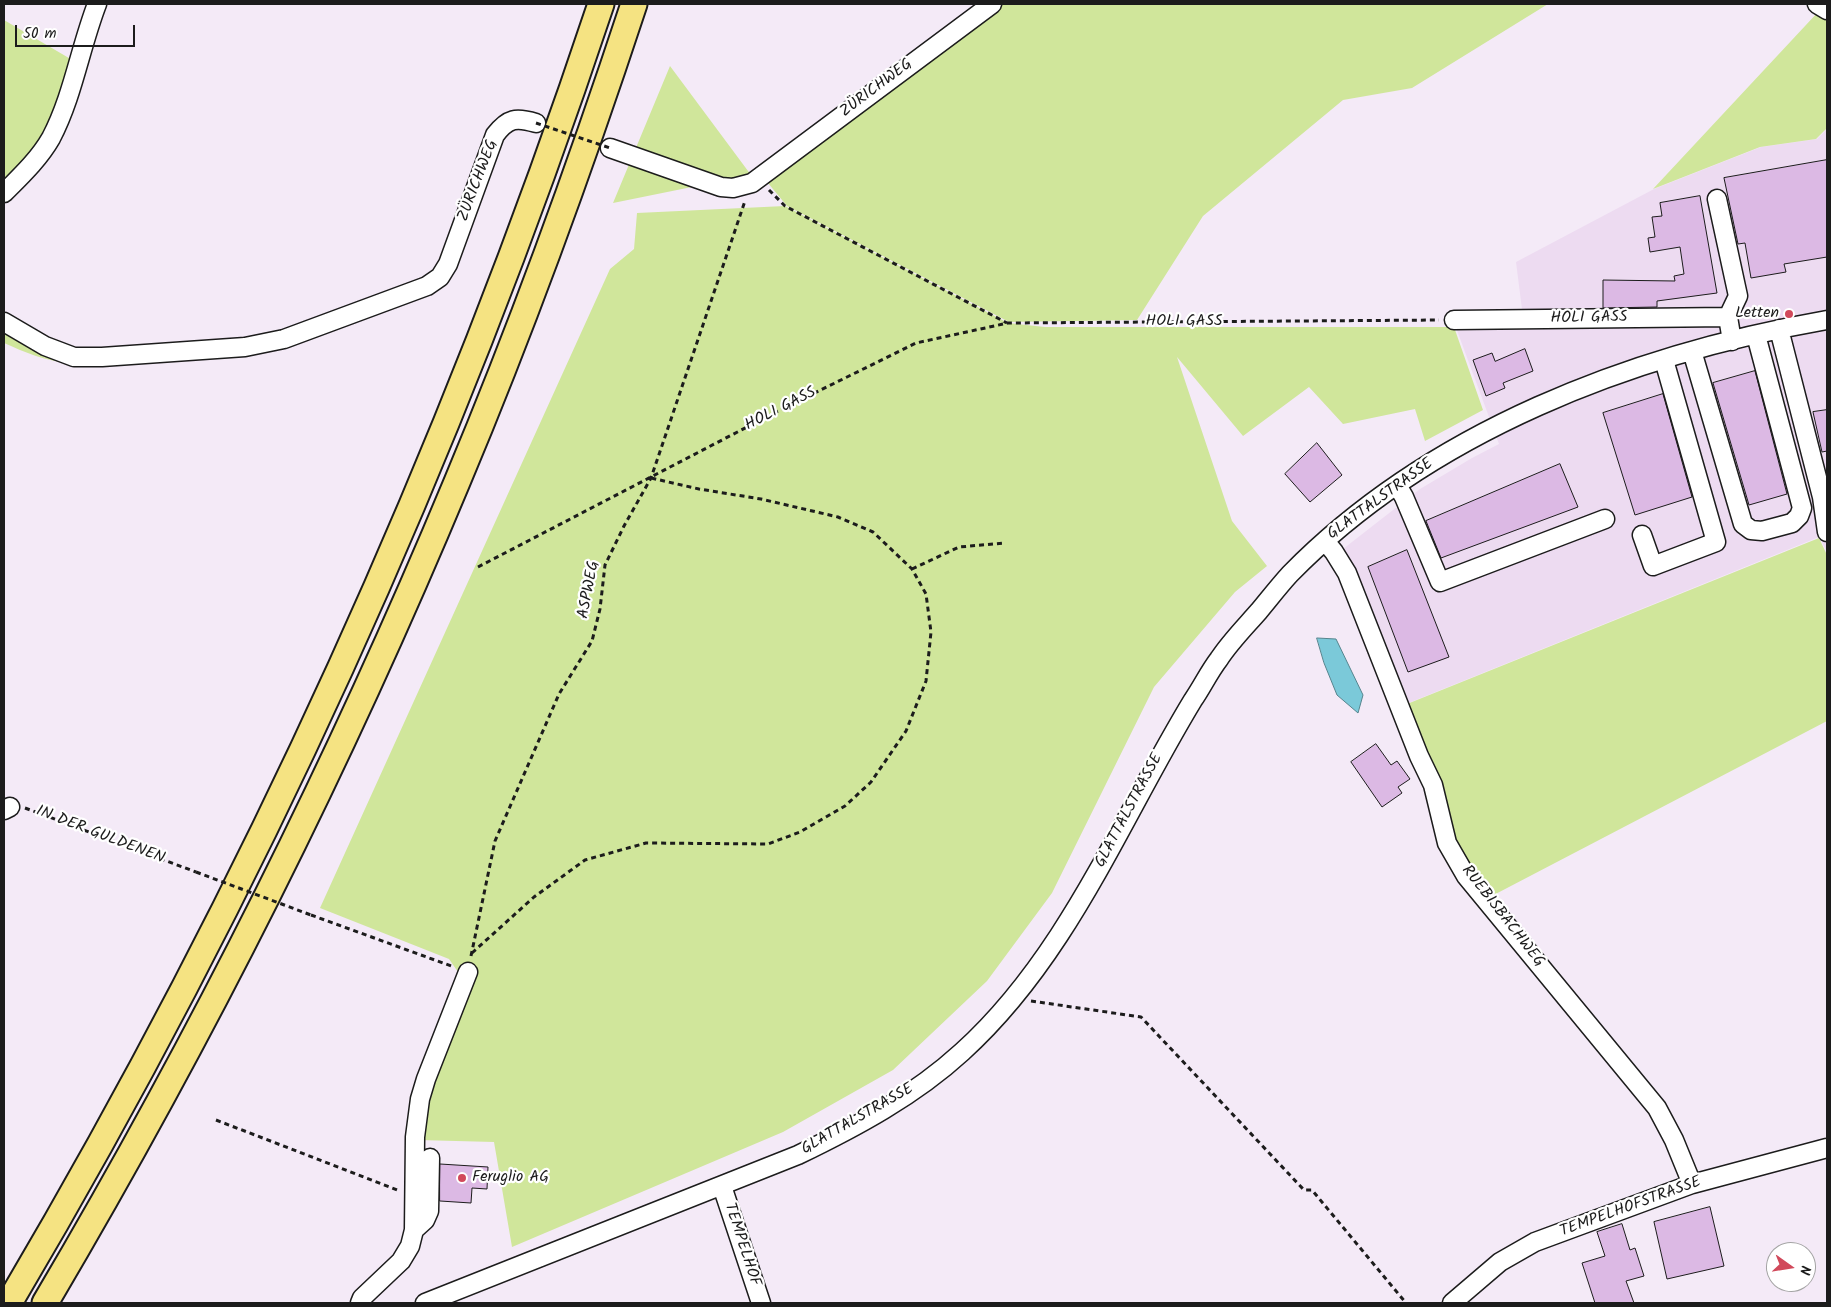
<!DOCTYPE html>
<meta charset="utf-8">
<style>
body{margin:0}
#map{position:relative;width:1831px;height:1307px;overflow:hidden;background:#f4eaf7;font-family:Kalam,sans-serif}
canvas{display:block}
.frame{position:absolute;inset:0;border:5px solid #1c1c1c;pointer-events:none}
.north{position:absolute;left:1766px;top:1242px;width:50px;height:50px;box-sizing:border-box;background:#fff;border:1px solid #a4a4a4;border-radius:50%;rotate:103deg;font-size:14px;font-weight:700;line-height:20px;text-align:center;color:#1c1c1c}
.north::after{content:'';display:block;margin:auto;width:18px;height:22px;background:#d1495b;clip-path:polygon(50% 0,100% 100%,50% 72%,0 100%)}
.scale{position:absolute;left:15px;top:25px;width:120px;height:22px;box-sizing:border-box;border:2px solid #1c1c1c;border-top:0;padding-left:6px;font-size:15px;line-height:18px;white-space:nowrap;color:#1c1c1c;-webkit-text-stroke:4px #fff;paint-order:stroke}
</style>
<div id="map">
<canvas width="1831" height="1307"></canvas>
<div class="frame"></div>
<div class="north">N</div>
<div class="scale">50 m</div>
</div>
<script>
const g = document.querySelector('canvas').getContext('2d');
g.lineJoin = 'round';
function paint(path, color) { g.fillStyle = color; g.fill(path, 'evenodd'); }
function stroke(path, color, width, dash) { g.strokeStyle = color; g.lineWidth = width; g.lineCap = dash ? 'butt' : 'round'; g.setLineDash(dash || []); g.stroke(path); }
function write(font, color, halo, rows, align = 'center') {
  g.font = font + ' Kalam,sans-serif'; g.lineWidth = 4.5; g.setLineDash([]); g.textBaseline = 'middle'; g.strokeStyle = halo; g.fillStyle = color; for (const [text, x, y, turn = 0] of rows) {
    g.save(); g.translate(x, y); g.rotate((+turn || 0) * Math.PI / 180); g.textAlign = isNaN(turn) ? turn : align; if (halo) g.strokeText(text, 0, 0); g.fillText(text, 0, 0); g.restore();
  }
}
const built = new Path2D(`
 M1827 129V552L1819 537 1406 704 1343 549 1420 489 1472 458 1499 444 1455 325H1524L1516 262 1654 189 1761 147 1817 139Z`);
const green = new Path2D(`
 M996 4H1548L1412 88 1343 100 1203 216 1137 320 1009 322 787 206 763 177Z
 M1819 11 1827 16V128L1816 139 1760 147 1653 189Z
 M4 20 74 61 42 140 4 186Z
 M670 66 751 175 613 203Z
 M785 206 1008 323 1045 327H1454L1483 410 1425 441 1415 409 1343 424 1309 387 1243 436 1177 357 1232 521 1267 566 1235 592 1154 687 1052 893 987 981 893 1070 783 1132 512 1247 494 1142 418 1140 419 1119 467 985 449 959 320 908 610 269 634 249 637 213Z
 M4 326 68 363C46 361 24 352 4 343Z
 M1819 538 1827 555V721L1486 899 1450 842 1407 704Z`);
const water = new Path2D(`
 M1317 638 1336 639 1363 695 1358 713 1337 695 1324 663Z`);
const building = new Path2D(`
 M1827 160V257L1784 264 1786 272 1751 278 1745 243 1738 244 1724 178Z
 M1700 196 1717 293 1657 301V307L1603 308V280L1675 281 1674 276 1684 274 1680 247 1650 252 1648 238 1655 237 1652 217 1662 216 1660 203Z
 M1525 349 1533 371 1503 383 1505 388 1486 396 1473 360 1492 353 1495 361Z
 M1755 371 1787 494 1749 505 1713 383Z
 M1663 394 1692 497 1635 515 1603 413Z
 M1827 410V451L1822 452 1813 412Z
 M1317 443 1342 475 1310 502 1285 474Z
 M1560 464 1578 507 1441 558 1426 521Z
 M1407 550 1449 657 1408 672 1368 567Z
 M1376 744 1391 765 1397 761 1410 779 1398 787 1402 793 1382 807 1351 762Z
 M440 1164 488 1167 487 1189 472 1188 471 1203 440 1201Z
 M1710 1207 1724 1266 1667 1279 1654 1222Z
 M1622 1224 1630 1250 1635 1248 1644 1276 1626 1281 1634 1303H1595L1582 1263 1605 1256 1597 1232Z`);
const path = new Path2D(`
 M769 190 785 206 1007 323
 M478 567 772 414 916 343 1008 323 1439 320
 M912 569 959 547 1005 543
 M25 808 196 872
 M311 915 454 967
 M472 953 534 897 585 860 646 843 768 844 800 832 845 806 871 782 906 731 926 681 931 632 926 594 912 569 873 532 838 517 761 499 699 489 651 478
 M471 956 495 841 559 694 592 641 600 609 605 565 624 526 651 478 745 201
 M1031 1001 1141 1017 1304 1190H1312L1406 1303
 M216 1120 400 1191`);
const minor = new Path2D(`
 M1817 4 1827 10
 M610 148 721 187 733 188 752 183 992 4
 M4 193C21 176 39 159 51 138 73 96 80 48 97 4
 M1717 199 1738 296 1728 317
 M1454 320 1728 317 1732 341
 M4 322 45 346 74 357H102L245 347 284 339 427 286 440 277 448 264 495 135C508 118 516 117 536 123
 M1779 329 1822 497 1827 532
 M1692 351 1743 524 1751 530 1762 531 1792 523 1799 516 1802 508 1756 335
 M1397 485 1404 497 1440 582 1605 519
 M1642 535 1653 566 1716 542 1664 360
 M1325 541 1334 552 1347 573 1419 756 1433 785 1447 843 1466 876 1657 1108 1674 1140 1692 1184
 M4 810 10 807
 M722 1186 761 1303
 M414 1230 425 1220 429 1211 430 1158
 M360 1303 362 1298 401 1261 410 1246 414 1230 415 1137 420 1099 426 1079 468 972
 M425 1303 798 1155C856 1127 914 1096 962 1052 1068 956 1120 820 1193 700 1202 687 1209 672 1219 659 1230 642 1245 627 1259 611 1269 599 1279 586 1290 574 1430 431 1633 354 1827 320
 M1452 1303 1500 1262 1535 1242 1692 1184 1827 1148`);
const highway = new Path2D(`
 M9 1303C253 891 450 458 601 4
 M45 1303C201 1039 339 765 457 482 523 325 581 165 634 4`);
const pathBridge = new Path2D(`
 M536 123 610 148
 M196 872 311 915`);
const markers = [
 [1789,314,5,"#d1495b"],
 [462,1178,5,"#d1495b"]
];
const streetNames = [
 ["ZÜRICHWEG",877,89,-37],
 ["ZÜRICHWEG",479,181,-69],
 ["HOLI GASS",1589,319,-1],
 ["HOLI GASS",1184,322],
 ["HOLI GASS",781,410,-27],
 ["GLATTALSTRASSE",1381,500,-36],
 ["ASPWEG",590,590,-79],
 ["GLATTALSTRASSE",1130,811,-62],
 ["IN DER GULDENEN",100,836,21],
 ["RUEBISBACHWEG",1502,917,52],
 ["GLATTALSTRASSE",858,1120,-30],
 ["TEMPELHOFSTRASSE",1631,1208,-20],
 ["TEMPELHOF",741,1245,72]
];
const poiNames = [
 ["Letten",1779,314],
 ["Feruglio AG",472,1178,"left"]
];
paint(built, '#eddbf1');
paint(green, '#d0e69b');
paint(water, '#7bc9d9');
stroke(water, '#55848d', 1);
paint(building, '#dcb9e4');
stroke(building, '#1c1c1c', 1);
stroke(minor, '#1c1c1c', 21);
stroke(highway, '#1c1c1c', 29);
stroke(path, '#1c1c1c', 3, [5, 4]);
stroke(minor, '#fff', 18);
stroke(highway, '#f5e382', 25);
stroke(pathBridge, '#1c1c1c', 3, [5, 4]);
for (const [x, y, r, color] of markers) { const dot = new Path2D(); dot.arc(x, y, r, 0, 2 * Math.PI); g.fillStyle = color; g.fill(dot); stroke(dot, '#fff', 2); }
write('16px', '#1c1c1c', '#fff', streetNames);
write('16px', '#1c1c1c', '#fff', poiNames, 'right');
</script>
